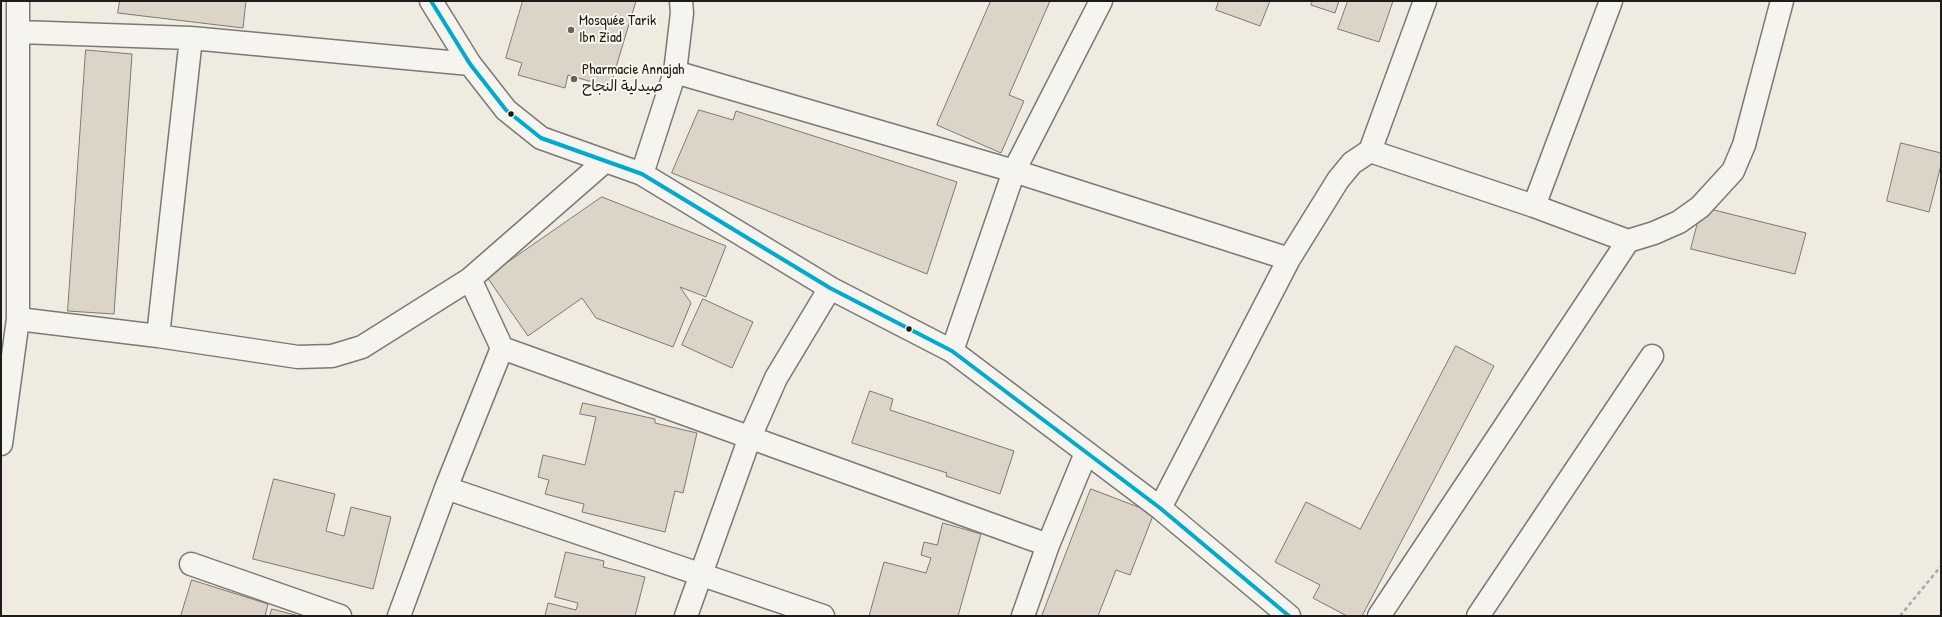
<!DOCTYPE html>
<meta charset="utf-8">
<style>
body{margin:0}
#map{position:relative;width:1942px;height:617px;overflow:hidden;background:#f0ebe1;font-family:"Patrick Hand",sans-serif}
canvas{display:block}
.frame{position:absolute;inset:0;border:2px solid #1c1c1c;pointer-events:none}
</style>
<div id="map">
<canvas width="1942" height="617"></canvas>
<div class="frame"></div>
</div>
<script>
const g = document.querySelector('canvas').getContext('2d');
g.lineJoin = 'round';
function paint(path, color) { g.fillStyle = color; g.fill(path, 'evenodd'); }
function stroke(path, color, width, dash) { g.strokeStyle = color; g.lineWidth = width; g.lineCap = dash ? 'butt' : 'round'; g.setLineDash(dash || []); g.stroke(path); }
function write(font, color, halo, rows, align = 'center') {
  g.font = font + ' "Patrick Hand","Playpen Sans Arabic",sans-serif'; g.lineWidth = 4; g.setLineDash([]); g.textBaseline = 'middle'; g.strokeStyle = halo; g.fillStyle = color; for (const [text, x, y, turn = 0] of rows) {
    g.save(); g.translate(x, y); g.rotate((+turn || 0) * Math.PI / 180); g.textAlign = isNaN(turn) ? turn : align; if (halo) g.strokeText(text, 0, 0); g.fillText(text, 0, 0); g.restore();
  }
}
const building = new Path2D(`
 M120 1H246L243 28 118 13Z
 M523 1H636L610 87 568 75 565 88 518 75 522 63 506 58Z
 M991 1H1050L1009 95 1024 101 1001 153 937 125Z
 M1219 1H1270L1260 26 1216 10Z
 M1313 1H1339L1335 13 1311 5Z
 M1348 1H1393L1379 42 1338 29Z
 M86 50 132 54 114 314 68 311Z
 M699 110 733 120 736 111 957 182 927 274 672 173Z
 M1901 143 1941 153V165L1929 212 1887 201Z
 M602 197 726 246 706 297 680 287 691 303 673 347 596 318 582 298 528 336 487 277Z
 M1702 207 1806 233 1795 274 1691 249Z
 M703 299 753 322 732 368 682 345Z
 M1456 346 1494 366 1362 616H1347L1313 598 1320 585 1275 562 1306 502 1360 529Z
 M870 391 893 399 890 410 1014 451 1000 494 946 476 947 473 852 443Z
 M583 403 655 419V423L697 433 683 493 675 491 665 532 582 512 584 504 545 494 549 480 538 477 543 455 585 465 596 417 580 414Z
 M274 479 335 494 326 531 344 536 351 507 391 517 373 589 253 559Z
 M1091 489 1154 513 1130 575 1116 570 1098 616H1042Z
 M943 523 981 534 958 616H869L884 562 926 573 931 558 921 555 924 542 937 545Z
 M566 552 604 561 603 567 645 577 635 616H545L548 603 576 610 578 603 555 597Z
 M192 580 268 604 265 616H181Z
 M272 609 299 616H270Z`);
const path = new Path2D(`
 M1900 616 1941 566`);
const street = new Path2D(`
 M431 1 470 64 506 110 541 138 642 174 830 288 952 351 1160 508 1289 616
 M19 32 191 38 470 64
 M675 72 1014 171 1289 259
 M1370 151 1534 206 1628 241
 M642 174 675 72 682 13 681 1
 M1534 206 1611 1
 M470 279 502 348 1048 545
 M18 319 158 336 298 357 332 356 362 347 470 279 604 162
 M158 336 191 38
 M952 351 1014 171 1101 1
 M1 444 18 319V1
 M446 488 823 616
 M1160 508 1289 259 1338 180 1352 163 1370 151 1425 1
 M191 564 340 616
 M399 616 446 488 502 348
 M686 616 750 437 776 378 830 288
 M1023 616 1048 545 1086 453
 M1379 616 1628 241 1654 233 1679 222 1700 207 1733 171 1744 145 1782 1
 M1478 616 1652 356`);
const bus1 = new Path2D(`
 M431 1 470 64 506 110 541 138 642 174 830 288 952 351 1160 508 1289 616`);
const markers = [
 [571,30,4,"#666461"],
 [574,79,4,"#666461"],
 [511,114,3.5,"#1c1c1c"],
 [909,329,3.5,"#1c1c1c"]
];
const poiNames = [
 ["Mosquée Tarik",579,21],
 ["Ibn Ziad",579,38],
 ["Pharmacie Annajah",582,70],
 ["صيدلية النجاح",582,87]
];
paint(building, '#dbd4c7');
stroke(building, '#7b7975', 1);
stroke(street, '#7b7975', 25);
stroke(path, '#abaaa6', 2.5, [4, 3]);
stroke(street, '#f5f4ef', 22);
stroke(bus1, '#00a9ce', 4);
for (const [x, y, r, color] of markers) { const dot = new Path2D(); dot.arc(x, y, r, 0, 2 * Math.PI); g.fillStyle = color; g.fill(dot); stroke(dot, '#fbf7ec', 1.5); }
write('15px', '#1c1c1c', '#fbf7ec', poiNames, 'left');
</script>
